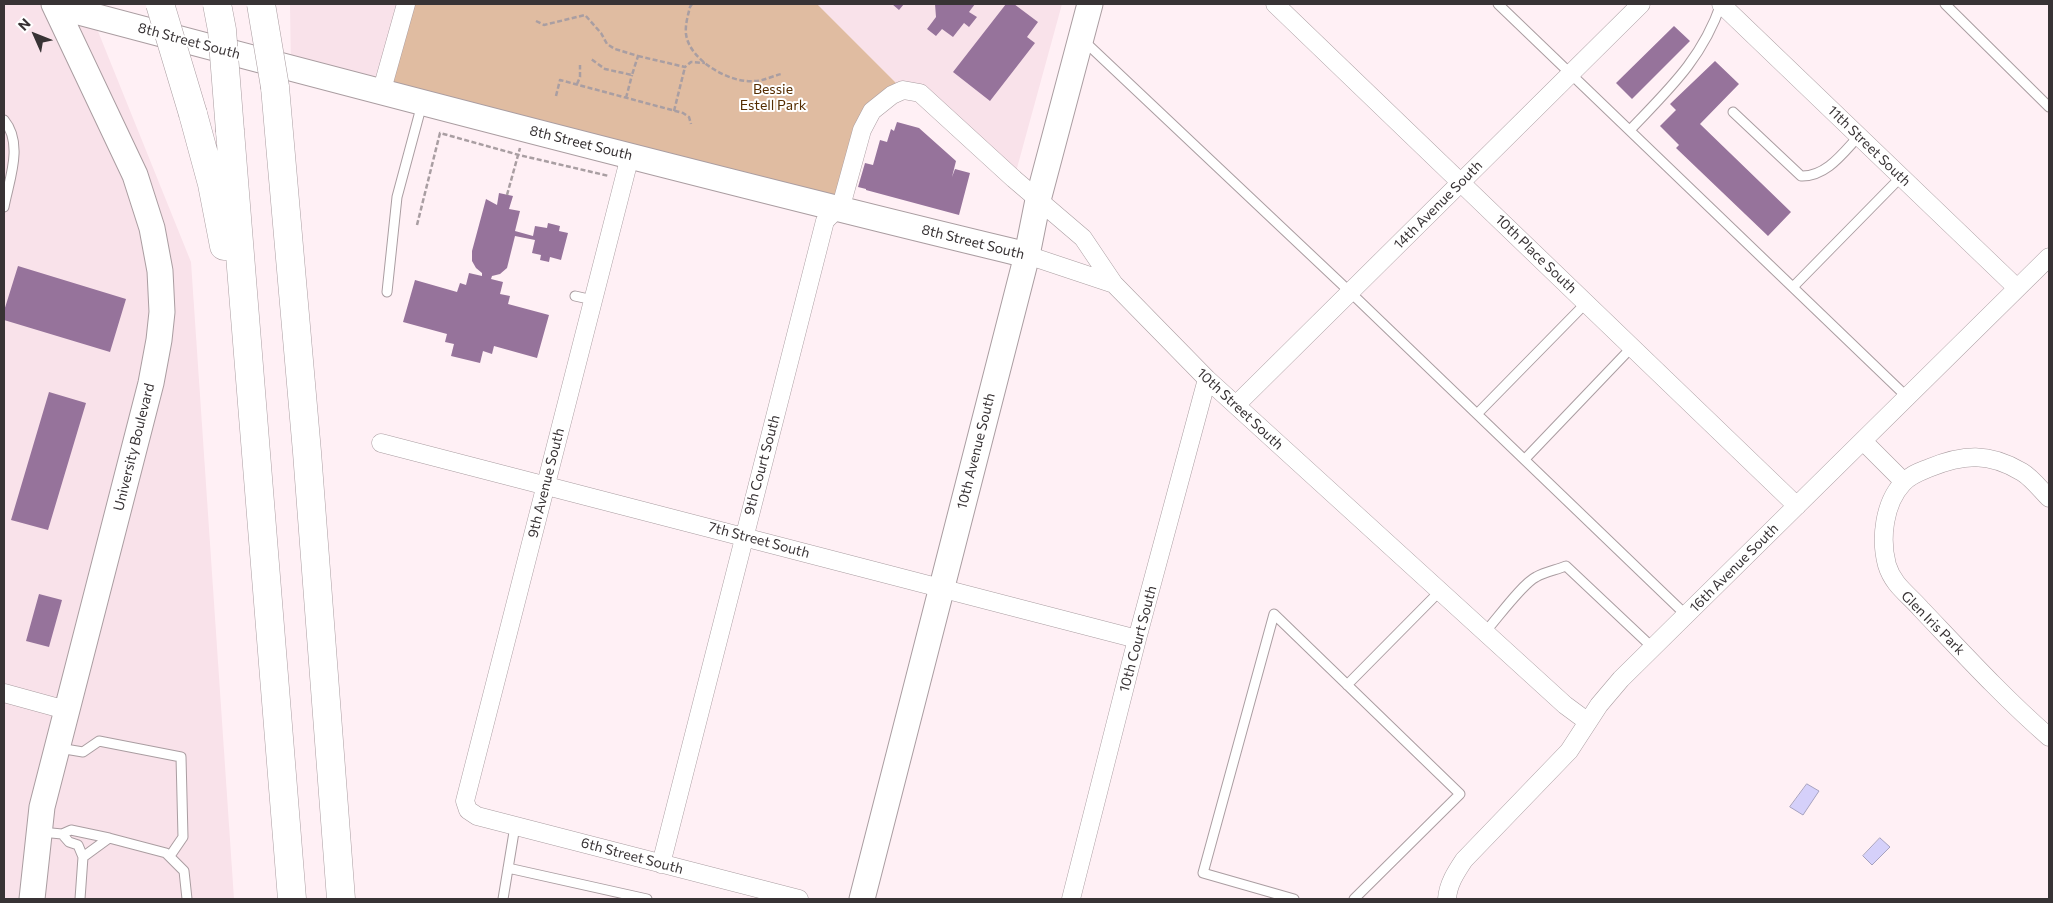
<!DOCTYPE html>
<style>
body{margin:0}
#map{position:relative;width:2053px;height:903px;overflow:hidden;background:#fff0f5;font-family:Commissioner,sans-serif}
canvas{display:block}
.frame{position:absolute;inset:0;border:5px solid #383335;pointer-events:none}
.north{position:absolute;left:10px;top:10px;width:50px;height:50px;-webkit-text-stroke:4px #fff;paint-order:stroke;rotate:314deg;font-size:14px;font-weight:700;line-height:20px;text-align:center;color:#383335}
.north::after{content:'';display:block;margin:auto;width:18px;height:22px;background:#383335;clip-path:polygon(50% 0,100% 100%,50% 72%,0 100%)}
</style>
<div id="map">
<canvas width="2053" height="903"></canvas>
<div class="frame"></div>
<div class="north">N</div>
</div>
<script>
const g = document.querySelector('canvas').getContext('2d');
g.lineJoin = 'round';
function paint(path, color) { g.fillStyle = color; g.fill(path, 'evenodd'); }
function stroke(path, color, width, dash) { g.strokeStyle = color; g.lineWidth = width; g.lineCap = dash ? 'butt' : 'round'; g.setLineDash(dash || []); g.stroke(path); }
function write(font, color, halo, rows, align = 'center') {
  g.font = font + ' Commissioner,sans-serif'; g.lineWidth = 4; g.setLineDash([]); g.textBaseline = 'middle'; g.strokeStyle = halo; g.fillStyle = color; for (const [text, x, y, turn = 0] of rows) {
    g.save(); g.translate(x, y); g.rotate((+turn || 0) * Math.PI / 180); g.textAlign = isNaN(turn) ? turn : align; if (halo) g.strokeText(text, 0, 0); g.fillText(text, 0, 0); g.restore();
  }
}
const built = new Path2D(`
 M4 4H87L191 262 234 899H4Z
 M290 4H406L381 93 291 69Z
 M817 4H1062L1014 179 903 90Z`);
const green = new Path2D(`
 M406 4H817L903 90 881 102 837 209 381 93Z`);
const water = new Path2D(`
 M1807 784 1819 791 1803 815 1790 807Z
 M1880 838 1890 847 1872 865 1863 856Z`);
const building = new Path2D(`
 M892 4H904L899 10Z
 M935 4H975L969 12 977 17 969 27 964 23 953 37 942 29 936 36 927 29 936 17Z
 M1006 4H1014L1038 22 1027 37 1035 43 990 101 953 72Z
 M1674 26 1690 41 1632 99 1616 83Z
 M1715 61 1739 84 1700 124 1791 212 1768 236 1676 148 1679 145 1660 126 1676 110 1670 104Z
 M897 122 919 128 956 161 952 177 955 169 970 173 959 215 866 190V189L858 187 865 163 873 165 880 140 887 142 891 129 894 131Z
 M499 193 513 196 509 209 520 211 515 231 533 236 535 226 547 228 548 223 560 226 559 231 568 233 561 260 550 257 549 262 540 260 541 255 532 253 535 240 515 236 507 268 500 274 492 276 491 279 503 282 500 294 510 296 508 304 549 315 537 358 494 346 492 354 483 351 480 363 451 356 454 344 445 342 447 334 403 322 415 280 457 292 460 283 466 285 469 273 482 276V273L476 268 472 261V251L486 199 497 205Z
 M18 266 126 299 110 352 4 320V311Z
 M49 392 86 403 48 530 11 520Z
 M39 594 62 600 49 647 26 641Z`);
const path = new Path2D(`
 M692 4 690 7C688 15 685 25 686 34 689 60 730 84 755 81 763 81 773 76 781 74
 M536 21 544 25 585 15 601 33 607 44 615 49 638 56 632 75 605 69 591 59
 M638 56 685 67 691 62 705 63
 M577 84 580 77V65
 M556 96 560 80 683 113 689 117 691 124
 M626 98 632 75
 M674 111 685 67
 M507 195 520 148
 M417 225 440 133 519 155 609 176`);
const lane = new Path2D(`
 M1498 4 1907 397
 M1945 4 2049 107
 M1083 40 1350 292 1686 615
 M1733 112 1801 176C1826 177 1843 153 1858 137
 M4 120C24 144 9 180 4 207
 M1630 130C1669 89 1702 59 1721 4
 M1793 287 1901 177
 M387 292 397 197 422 104
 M575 296 593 300
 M1477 414 1586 303
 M1525 459 1632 347
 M1485 632C1497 619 1522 584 1536 577 1545 572 1556 570 1566 566L1653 648
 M1347 685 1440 591
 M59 748 83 752 99 741 181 757 183 837 170 856
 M41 832 62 834 71 830 109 838
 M62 834 69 842 78 845 83 857 80 899
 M83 857 109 838 166 853 184 871 187 899
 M508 868 647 899
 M503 899 515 826
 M1294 899 1203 873 1274 614 1460 794 1354 899`);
const street = new Path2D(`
 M1275 4 1797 506
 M1721 4 2017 288
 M381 93 406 4
 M630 156 465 801 468 810 477 816 799 899
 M1027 255 1114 284
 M1236 405 1641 4
 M1863 441 1903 481
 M381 443 1137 639
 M2049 498C2041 490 2032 478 2022 472 1989 452 1963 454 1929 468 1919 472 1910 475 1903 483 1884 503 1880 539 1887 565 1893 585 1908 594 1921 609 1962 652 2004 698 2049 737
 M4 693 66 710
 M661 864 825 221 837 209 843 199 862 130 872 111 892 95 903 90 920 93 1014 179 1083 238 1114 284 1207 379 1565 705 1588 722
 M1071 899 1137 639 1207 379
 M1447 899C1448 884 1456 872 1464 860L1569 751 1599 705 1621 679 2049 257`);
const secondary = new Path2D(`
 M56 6C379 92 703 177 1027 255
 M32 899 42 807 151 383 159 340 162 312 160 271 152 228 135 175 54 4
 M862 899 1027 255 1038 200 1090 4`);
const highway = new Path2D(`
 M275 87 307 452 341 899
 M193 114 212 184 224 246
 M230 131 292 899`);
const highwayBridge = new Path2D(`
 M160 4 193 114
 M217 4 222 30 230 131
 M261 4 275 87`);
const streetNames = [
 ["8th Street South",189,41,15],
 ["8th Street South",581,143,14],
 ["11th Street South",1869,146,44],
 ["14th Avenue South",1438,205,-45],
 ["8th Street South",973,242,14],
 ["10th Place South",1536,254,44],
 ["10th Street South",1240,409,43],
 ["University Boulevard",134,447,-76],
 ["10th Avenue South",976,451,-76],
 ["9th Court South",762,465,-75],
 ["9th Avenue South",546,483,-76],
 ["7th Street South",759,540,15],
 ["16th Avenue South",1734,568,-45],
 ["Glen Iris Park",1933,623,45],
 ["10th Court South",1138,639,-75],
 ["6th Street South",632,856,15]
];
const parkNames = [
 ["Bessie",773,89],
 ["Estell Park",773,105]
];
paint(built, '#f9e2ea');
paint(green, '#e0bca1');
paint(water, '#d5d0fa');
stroke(water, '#a6a1bf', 1);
paint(building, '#96739b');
stroke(lane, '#aa9da1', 11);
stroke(street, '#aa9da1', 19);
stroke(secondary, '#aa9da1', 27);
stroke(highway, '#aa9da1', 29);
stroke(path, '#a99ea2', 2.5, [5, 2.5]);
stroke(lane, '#fff', 9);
stroke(street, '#fff', 18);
stroke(secondary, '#fff', 25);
stroke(highway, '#fff', 28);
stroke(highwayBridge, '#aa9da1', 29, []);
stroke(highwayBridge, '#fff', 28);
write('14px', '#383335', '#fff', streetNames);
write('14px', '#552c00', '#fff', parkNames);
</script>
